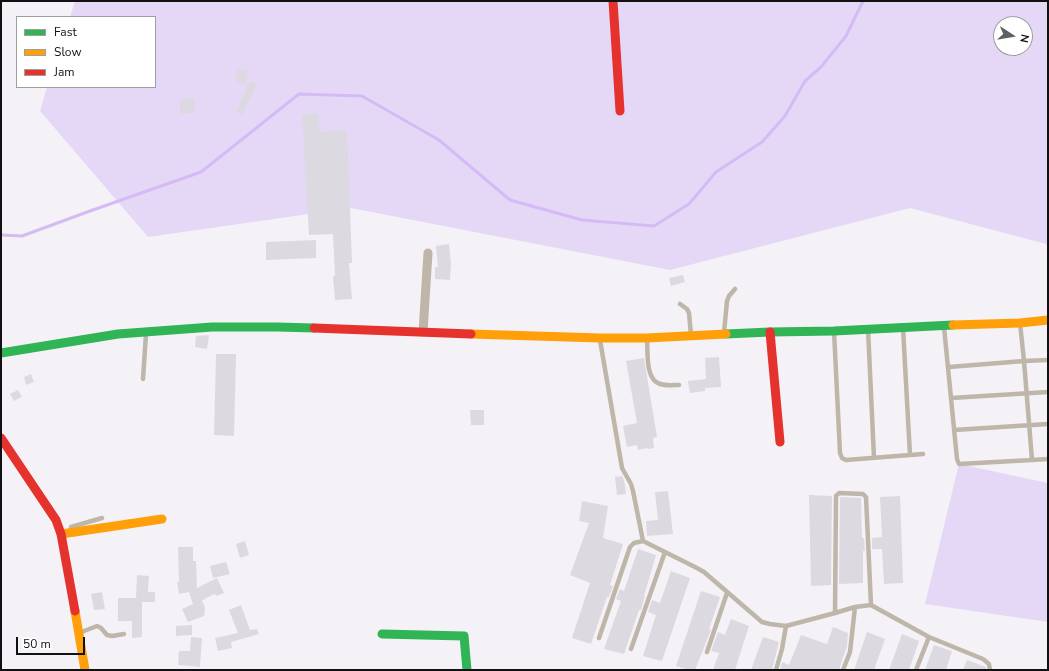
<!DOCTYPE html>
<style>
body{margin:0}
#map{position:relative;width:1049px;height:671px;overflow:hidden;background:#f4f2f6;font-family:"Nunito Sans",sans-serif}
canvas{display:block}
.frame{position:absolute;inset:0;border:2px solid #111012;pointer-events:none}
.legend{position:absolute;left:16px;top:16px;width:140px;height:72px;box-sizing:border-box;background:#fff;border:1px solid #a09fa0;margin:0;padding:5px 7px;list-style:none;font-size:12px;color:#111012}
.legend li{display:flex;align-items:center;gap:8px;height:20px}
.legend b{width:20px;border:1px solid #a09fa0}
.north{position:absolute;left:993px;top:16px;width:40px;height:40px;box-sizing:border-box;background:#fff;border:1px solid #a09fa0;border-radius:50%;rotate:102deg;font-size:11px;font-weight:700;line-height:16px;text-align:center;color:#111012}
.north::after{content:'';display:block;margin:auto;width:14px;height:18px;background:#605f62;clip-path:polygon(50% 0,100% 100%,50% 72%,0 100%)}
.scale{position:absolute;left:16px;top:637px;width:69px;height:18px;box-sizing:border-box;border:2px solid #111012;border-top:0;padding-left:5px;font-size:12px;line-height:14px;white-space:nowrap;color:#111012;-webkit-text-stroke:3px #fff;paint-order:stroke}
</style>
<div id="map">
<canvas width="1049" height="671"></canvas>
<div class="frame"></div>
<ul class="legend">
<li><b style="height:5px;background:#30b455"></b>Fast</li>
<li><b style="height:5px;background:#ff9f0a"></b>Slow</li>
<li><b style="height:5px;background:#e5322d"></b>Jam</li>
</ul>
<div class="north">N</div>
<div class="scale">50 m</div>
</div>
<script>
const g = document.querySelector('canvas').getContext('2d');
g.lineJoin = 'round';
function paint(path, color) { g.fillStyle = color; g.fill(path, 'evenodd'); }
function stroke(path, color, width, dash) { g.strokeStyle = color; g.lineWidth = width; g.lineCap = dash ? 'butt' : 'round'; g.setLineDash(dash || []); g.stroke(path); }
const green = new Path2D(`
 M75 1H1048V246L1046 244 910 208 670 270 351 208 148 237 40 111 47 87H155V17H70ZM1001 24H1025V48H1001Z
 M959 464 1048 483V622L925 604Z`);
const stream = new Path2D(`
 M1 235 22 236 90 211 201 172 299 94 362 96 439 140 510 200 582 220 654 226 689 204 716 172 762 142 785 116 805 81 821 67 846 36 863 1`);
const building = new Path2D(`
 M238 69 248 71 246 84 235 82Z
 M250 81 257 85 242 115 236 112Z
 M180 99H195V113L180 114Z
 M318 114 319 132 347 130 352 263H349L352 299 335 300 333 276H335L333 234 309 235 302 115Z
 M316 240V258L266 260V242Z
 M449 244 451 264 450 280 435 279V267H438L436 246Z
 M683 275 685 282 671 286 669 278Z
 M209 335 207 349 195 347 196 336Z
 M216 354H236L234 436 214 435Z
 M719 357 721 387 705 388V391L690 393 688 381 706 379 705 358Z
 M644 358 657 437 653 438 654 448 648 449 647 448 638 450 637 445 627 447 623 426 637 423 626 361Z
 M31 374 34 382 26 385 24 377Z
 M18 390 22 397 14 401 10 394Z
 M470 410H484V425H471Z
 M622 476 624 480 626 494 617 495 615 477Z
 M668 491 673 534 647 536 646 521 658 520 655 492Z
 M809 495 832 496 831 585 811 586Z
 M900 496 903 583 884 584 882 549H872V538L882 537 880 497Z
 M840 497 861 498 862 538H864L865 551H863V583L839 584 840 498Z
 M582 501 608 506 603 538 623 544 610 585 613 586 609 597H607L591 644 572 638 590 583 570 575 589 523 579 521Z
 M245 541 249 555 240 558 236 544Z
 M178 547H193V561H196L197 588 217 578 224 593 216 596 215 594 206 598V597V599L202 600 205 608 204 616 188 622 182 609 193 604 189 592 179 594 177 582H179Z
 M638 549 656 555 644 596H645L641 610H639L624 654 604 649 621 601 616 599 620 589 624 591Z
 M226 562 230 574 213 578 210 566Z
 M671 571 690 578 662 661 643 656 656 615 648 612 652 600 660 603Z
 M137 575 149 576 148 592H155V602H142V637L132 638V621H118V598H136Z
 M701 591 720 597 709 629 711 630 695 670H689L676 666Z
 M102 592 105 609 94 610 91 594Z
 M241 605 250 630 257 629 259 634 231 642 232 648 218 651 215 638 238 633 229 610Z
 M731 619 749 626 735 670H713L719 653 711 651 718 632 725 635Z
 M192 625V635L176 636V626Z
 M833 627 848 633 847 646 839 670H780L782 662 789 665 801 635 827 644Z
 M867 632 885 639 874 670H854Z
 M902 634 919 641 909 670H889Z
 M191 637 202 638 200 667 178 665 179 651H190Z
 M763 637 779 642 772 670H751Z
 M934 645 952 651 946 670H925Z
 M967 660 986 667V670H963Z`);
const lane = new Path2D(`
 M680 304 687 309 689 313 691 335
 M1020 323 1024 361 1032 460 1048 459
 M944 327 957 459 959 464 1032 460
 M903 328 910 455 923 454
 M868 329 874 458
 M834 331 840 453 842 458 846 460 910 455
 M724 333 727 301 729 296 735 289
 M647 338C648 351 645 380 660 384 666 386 674 385 679 385
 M600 340 622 468 631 484 633 491 643 541 695 567 704 572 762 622 770 624 786 626 835 613 855 607 871 605 929 637 983 659 989 664 990 670
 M949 367 1024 361 1048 360
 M143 379 146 334
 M951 398 1048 392
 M954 430 1048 424
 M71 527 102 518
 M835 613 836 496 839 493 863 494 866 497 871 605
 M79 633 97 626 101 628 107 635 112 636 124 634
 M599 638 630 547 634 543 643 541
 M631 649 665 552
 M707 652 727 593
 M776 670 782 649 786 626
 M843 670 850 652 855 607
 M916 670 929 637`);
const street = new Path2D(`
 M423 332 428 253`);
const fast = new Path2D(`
 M726 334 770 332 834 331 953 325
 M1 353 118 334 212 327H277L314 328
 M382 634 464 636 467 670`);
const slow = new Path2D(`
 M953 325 1020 323 1048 320
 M471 334 600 338H647L726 334
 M61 534 162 519
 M75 611 85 670`);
const jam = new Path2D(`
 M613 1 620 111
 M314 328 471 334
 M770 332 780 442
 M1 438 56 520 61 534 75 611`);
paint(green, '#e5d8f7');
stroke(stream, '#d5bbf5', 3);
paint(building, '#ddd9e1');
stroke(lane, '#bfb6aa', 4.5);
stroke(street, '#bfb6aa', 9);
stroke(fast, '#30b455', 9);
stroke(slow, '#ff9f0a', 9);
stroke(jam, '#e5322d', 9);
</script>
